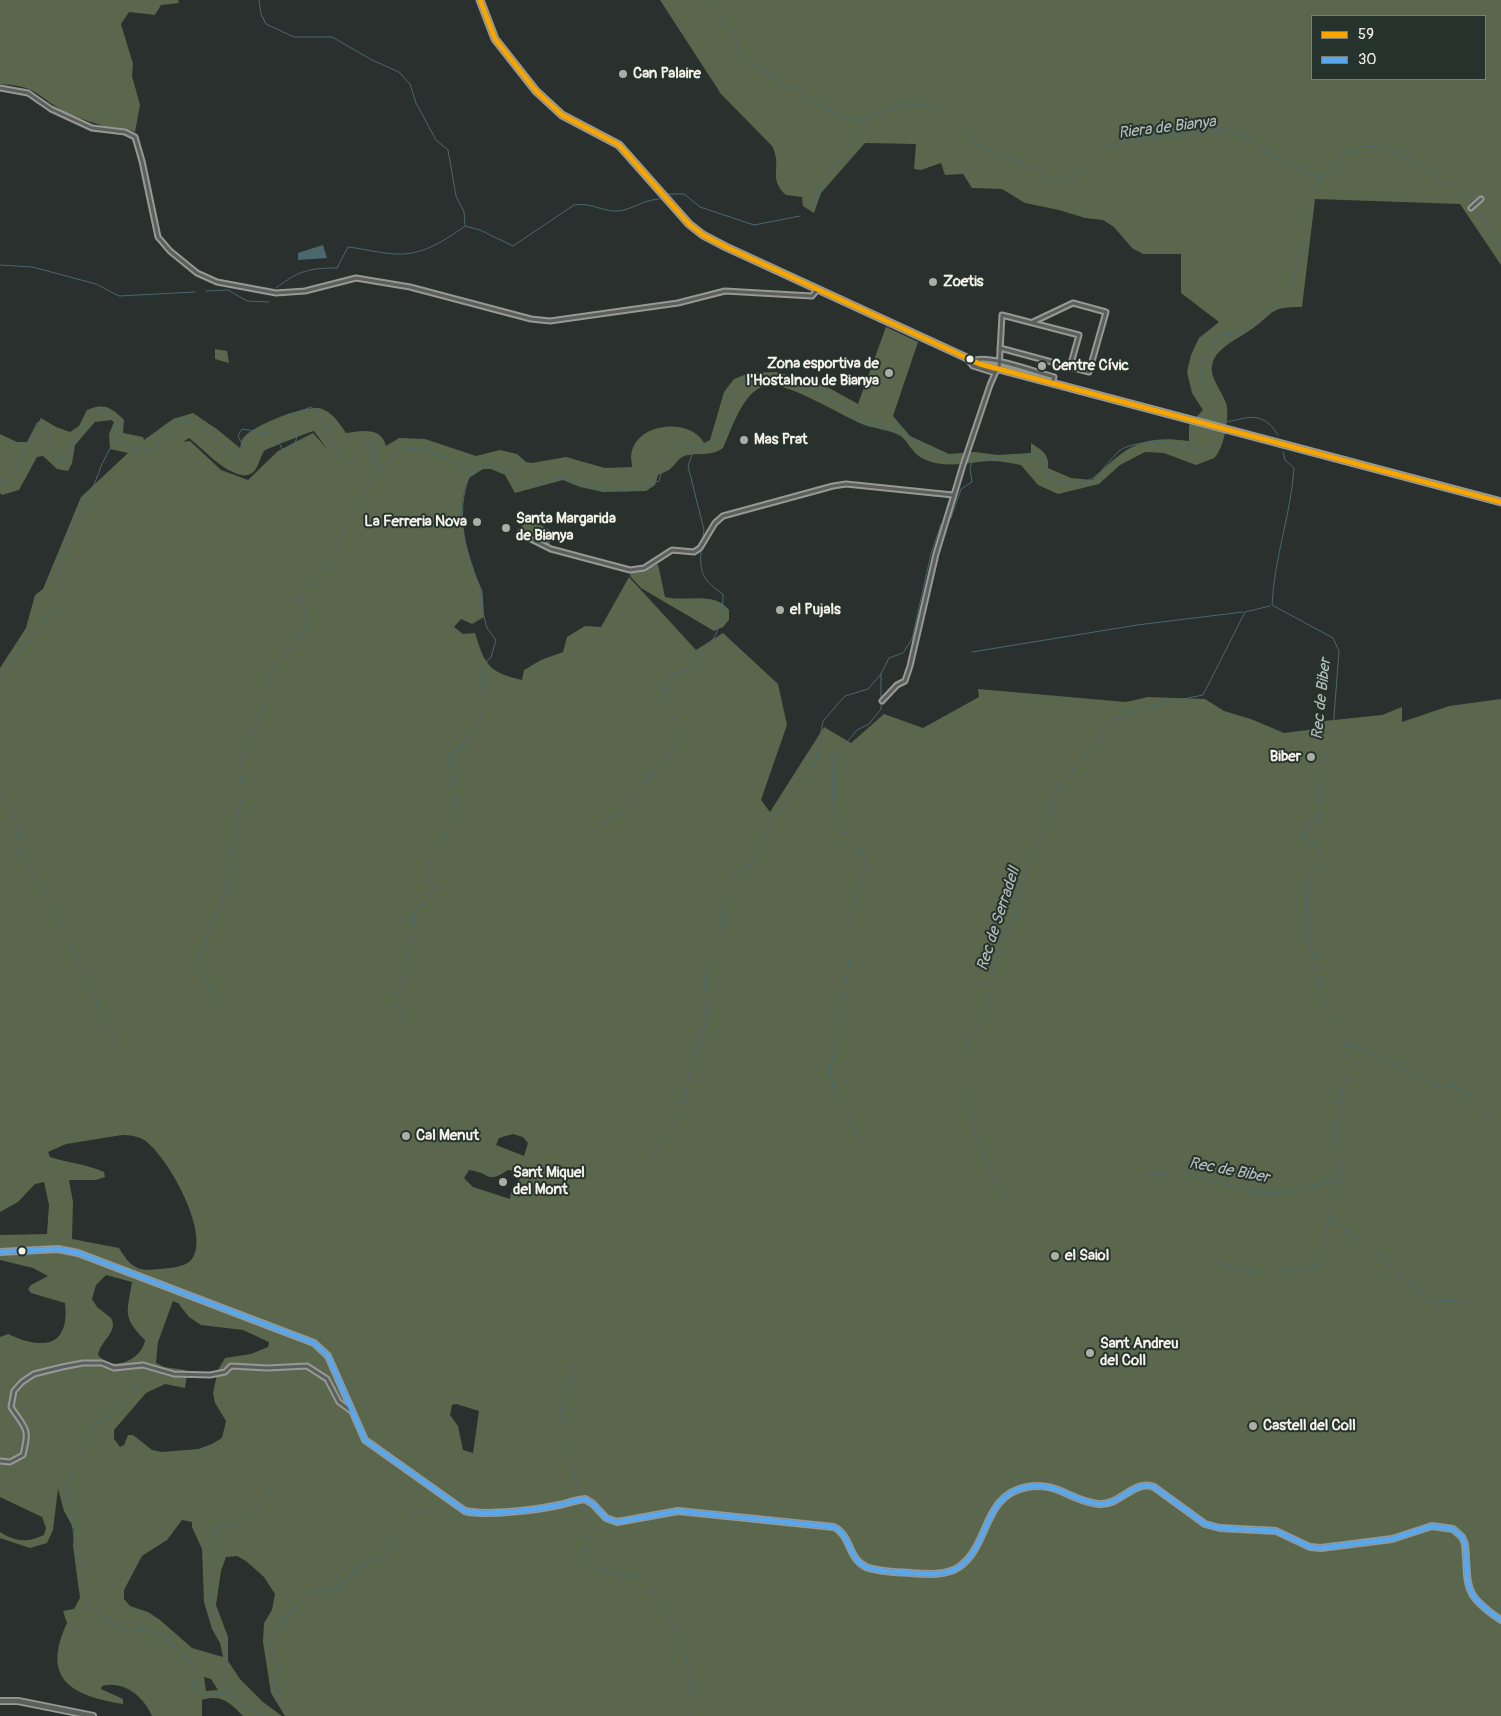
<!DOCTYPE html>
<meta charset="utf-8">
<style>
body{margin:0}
#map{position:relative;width:1501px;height:1716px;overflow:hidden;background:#29302d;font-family:Pangolin,sans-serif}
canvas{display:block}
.legend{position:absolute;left:1311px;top:15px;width:175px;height:65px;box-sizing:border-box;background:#26332d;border:1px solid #787f78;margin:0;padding:6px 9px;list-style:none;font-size:15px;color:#f4f1e8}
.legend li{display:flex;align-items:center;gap:10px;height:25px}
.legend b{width:25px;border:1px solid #787f78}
</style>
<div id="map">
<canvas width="1501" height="1716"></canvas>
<ul class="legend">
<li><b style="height:6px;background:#f7a600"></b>59</li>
<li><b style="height:6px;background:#5aa8eb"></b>30</li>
</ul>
</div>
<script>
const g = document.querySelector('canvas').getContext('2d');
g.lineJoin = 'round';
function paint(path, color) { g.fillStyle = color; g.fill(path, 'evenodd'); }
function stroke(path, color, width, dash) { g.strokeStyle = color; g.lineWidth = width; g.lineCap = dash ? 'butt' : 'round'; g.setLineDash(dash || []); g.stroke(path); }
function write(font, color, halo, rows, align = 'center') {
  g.font = font + ' Pangolin,sans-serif'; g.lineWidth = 4; g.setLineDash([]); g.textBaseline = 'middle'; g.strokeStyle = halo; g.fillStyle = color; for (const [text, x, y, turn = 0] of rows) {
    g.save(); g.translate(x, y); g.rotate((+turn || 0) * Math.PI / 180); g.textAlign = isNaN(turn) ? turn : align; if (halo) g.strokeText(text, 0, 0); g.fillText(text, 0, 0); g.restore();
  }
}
const green = new Path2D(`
 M0 0H178L179 3 161 5 155 15 129 12 121 24 133 64 132 76 140 105 135 132C121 126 106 128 94 123 82 119 66 114 55 106 32 90 30 86 0 84Z
 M660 0H1501V265L1460 204 1315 199 1302 307C1270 307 1276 311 1252 329 1242 336 1229 342 1220 351 1201 370 1220 386 1226 403 1230 415 1224 450 1214 458L1196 465 1164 453 1145 452 1120 465 1099 484 1058 494 1038 485 1021 465C1010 463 1001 461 990 461 969 462 948 469 926 460 911 454 910 442 899 435 887 429 874 429 862 424 841 416 784 379 764 386 742 393 732 429 723 448 711 457 697 452 684 456 677 459 675 466 669 470 666 472 661 473 658 475L655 485 646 491 603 492 580 487 563 480 515 493 505 475 491 469H483L469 478C452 516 469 554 481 590 484 599 483 608 484 617L472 624 461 619 454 627 463 634 475 633C485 665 488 672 522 680L524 670 541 660 563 652 567 637 585 626 601 627 629 577 696 650 723 633 778 684 787 725 761 800 770 812 824 727 851 743 884 714 923 728 979 697 978 689 1126 702 1148 697 1205 699 1224 711 1251 719 1284 733 1323 728 1324 721 1382 715 1402 707V722L1449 706 1501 699V1716H285L271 1693 263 1642 264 1623 272 1610 275 1594 264 1577 246 1561 237 1556 226 1557 221 1571 216 1605 228 1637V1661L240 1679 263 1702 282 1716H243C230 1703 222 1694 202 1700V1716H152C144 1697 124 1680 102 1686L101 1689 123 1699V1704C73 1696 40 1680 67 1623L63 1611 74 1609 80 1598 73 1546 74 1529 64 1511 58 1489 53 1530 47 1543 30 1548 0 1538V1532C16 1542 27 1543 44 1535L46 1528 42 1517 0 1497V1337L8 1334C42 1350 70 1348 65 1303L31 1293 28 1289 31 1285 48 1276 33 1268 0 1260V1235L47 1234 49 1205 44 1182 35 1184 18 1202 0 1212V668L26 628 35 595 43 589 81 497 128 453 110 449 109 434 114 422 111 420 95 422 75 445 72 463 68 471 57 469 43 456 37 457 19 490 2 495 0 493V434L17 442H27L41 418 56 427 70 432 79 426 87 410C104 403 111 407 124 420L123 433 143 437 144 440 173 419 193 413 218 430 240 448C241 445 241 440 244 437 253 426 307 403 322 409 333 413 339 423 346 433 361 431 381 426 386 446L399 438 425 439 476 456 500 450 517 454 526 462 532 463 566 457 605 468 632 467C632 462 630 456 632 451 639 422 691 418 704 443L710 440 724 392 734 379 749 373 776 372 822 384 858 404 886 327 918 342 893 416 910 436 949 454 975 452 998 455 1031 453V443C1041 450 1050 454 1048 468L1071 478 1092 480C1126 447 1140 434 1189 441V425L1203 410 1192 393 1187 372 1191 355 1199 338 1219 322 1181 293V254H1143L1132 248 1114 227 1103 220 1085 218 1059 210 1025 203 1002 189 972 188 963 174 945 175 941 163 921 170 914 169 916 144 865 143 821 193 814 213 803 206 802 197 786 195C767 178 783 168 772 146L721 94ZM1312 16H1485V79H1312ZM314 431 327 449 313 433 278 451 248 480 221 470 190 441 183 442 189 438C205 450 217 466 235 473 258 482 257 462 264 451 266 449 309 432 314 431ZM513 1134 523 1137 528 1143 524 1156 496 1145 499 1138ZM122 1135C129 1135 138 1136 144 1140 167 1155 211 1233 192 1259 185 1268 169 1268 159 1269 136 1272 130 1266 119 1248L72 1239 73 1202 69 1180H96L105 1177 104 1172C86 1164 68 1163 50 1157L48 1152 66 1144ZM469 1170C490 1172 486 1185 508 1170L515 1171 519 1178 520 1196 519 1197 511 1192 510 1199 473 1187 464 1178ZM106 1275 132 1282C127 1313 122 1317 145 1340 142 1360 112 1373 98 1355 100 1341 119 1332 111 1318L97 1307 92 1299 96 1285ZM173 1301 178 1303 189 1317 201 1325 243 1330 269 1342 268 1347 251 1354 225 1358 218 1370 213 1393 215 1403 226 1421 222 1438 212 1444 198 1449 162 1452 152 1450 133 1435H128L124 1445 120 1447 114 1439V1430L146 1393 165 1384 185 1388 187 1374 185 1370 164 1367 156 1363 158 1342ZM456 1404 479 1411 473 1453 463 1450 458 1426 450 1415 452 1405ZM182 1520 192 1522V1527L202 1549 204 1602 212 1629 220 1643 223 1657 192 1648 160 1620 148 1612 130 1606 124 1599V1590L142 1556 167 1540ZM204 1677 211 1679 218 1690 206 1691Z
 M215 349 227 351 229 363 215 359Z
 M530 520 552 531 549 546 530 537 516 536 518 529Z
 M658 564 665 597C686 602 715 591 729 610V620L723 627 714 631 641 588 630 576 631 572Z`);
const water = new Path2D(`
 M323 245 327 258 298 260V253Z`);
const stream = new Path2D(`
 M259 0 261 14 266 24 294 37H332L372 60 399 72 410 84 416 103 436 140 448 150 456 196 464 212 465 225
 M705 0C713 11 723 20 731 31 737 41 738 54 747 62L845 119C871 123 906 96 930 106 940 110 951 117 959 124 966 130 971 140 979 147 992 156 1010 157 1025 164 1040 171 1042 182 1061 180 1070 180 1085 172 1091 165 1096 160 1098 151 1105 148 1129 136 1182 135 1210 131L1221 130 1243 134 1280 159 1321 177 1335 170 1341 154 1365 146 1387 148 1400 153 1473 201 1501 247
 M668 194H684L700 207 754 225 800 216
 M812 207 818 195 820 183 868 118
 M0 265 32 267 55 273 96 284 119 296 195 292
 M276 288C298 271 309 268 337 268L348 247C368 249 391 257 412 253 430 250 450 237 465 226L480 230 513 246 574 205C591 202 603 212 617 211 633 210 642 200 659 199
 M206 291 228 290 247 301 269 302
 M1211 400 1204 387 1202 374 1206 350 1214 338 1220 335 1234 334 1251 325 1285 298 1292 286 1297 263 1304 251 1303 218 1306 201 1321 178
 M1214 413 1213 417 1218 423C1244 421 1260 406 1278 435
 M201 426 243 460 247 457 238 435 242 429 274 434 284 452 295 444 297 436 290 424 289 416 311 407 317 411 340 458 346 462 352 461 366 441C376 447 376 453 374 463L378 469C387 466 388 460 395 454 418 438 450 461 472 471L483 464 509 470 518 483 529 486 559 477 599 489 628 491 659 481 665 460 677 441C689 448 695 450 708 444 729 436 730 421 732 402 733 384 754 375 769 377 786 379 808 385 823 394 838 403 851 415 867 423 877 427 888 426 897 430 920 440 934 457 961 460
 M694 449 688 466 704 530 703 540
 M971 461C987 457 1000 459 1016 457 1027 456 1027 451 1039 455L1049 478C1076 486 1089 487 1107 464 1112 459 1117 451 1124 448 1150 437 1182 444 1208 454L1213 451 1211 437 1214 432
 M471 472C457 505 462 537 473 570
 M0 483 9 480 37 423 42 421C50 434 51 449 60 461L67 460C76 441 96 386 119 424L115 439 141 452 156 447C164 434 178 413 196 422
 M951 518 961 489 972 482 970 468 972 462
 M349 521 378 469
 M58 591V576L67 539 87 503 102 464 115 439
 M972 652 1137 625 1243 612
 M0 675 58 604V597
 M0 793 13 811 18 828 21 857 43 888 60 921 119 1052
 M592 834 604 821 622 813 638 788 672 751 679 735C675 724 658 688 667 679 673 673 688 670 696 667 700 643 708 650 716 634 721 622 723 607 723 594 705 582 699 574 701 552
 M218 1006 197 961 226 890 231 849 242 792 239 766 268 695V675L307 626 301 591 330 558 345 529
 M405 1032 397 998 413 941 415 913 435 890 427 874 431 861 456 815 450 757 464 743 481 718 483 665 491 657 496 640 487 628 483 613 482 591 474 573
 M1344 1043C1379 1054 1408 1070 1440 1088L1455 1086C1472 1097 1484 1113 1501 1124
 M862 1142 833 1090 830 1068 842 1018 850 949 849 923 857 885 867 869 863 853 844 832 832 806 833 759 857 730 869 724 881 709V674L889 658 903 653 912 639 931 554 941 524
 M651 1158 684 1105 690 1068 707 1017 704 975 721 954 723 905 728 898 727 886 735 875 754 861 774 815 814 767 823 721 845 696 868 689 881 674
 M1146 1175 1181 1173 1262 1193 1289 1191 1300 1187 1329 1182 1339 1178 1336 1124 1348 1062 1343 1037 1320 994 1316 962 1306 935 1307 876 1324 863 1319 846 1306 843 1304 834 1309 823 1318 820 1321 795 1319 776 1331 745 1333 730 1339 651 1333 638 1272 605C1274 559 1291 514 1294 468L1285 460 1283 452
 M1004 1203 973 1129 964 1087 963 1056 971 1034 983 1019 998 948 1016 916 1018 898 1032 851 1049 824 1053 799 1059 786 1099 740 1109 721 1143 707 1203 695 1245 612 1270 606
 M1330 1217 1433 1301 1484 1299
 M1216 1261C1252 1277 1281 1272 1318 1266L1339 1179
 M569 1359 573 1382 560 1405 566 1444 580 1495
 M142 1382 127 1400 95 1424 66 1487 75 1543 85 1575 86 1607 125 1629 158 1632 187 1657 196 1670 194 1690 206 1696 226 1694 262 1716
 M584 1506 588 1525 583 1562 586 1564
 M592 1569 634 1574C675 1607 695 1665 691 1716
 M226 1693V1643L213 1622 209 1582 219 1550 213 1539 216 1527C252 1522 253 1516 271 1487
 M294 1716 281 1705 278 1692 272 1683 279 1669 269 1642 283 1620 308 1594 337 1588 358 1567 383 1557 402 1528 423 1508`);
const street = new Path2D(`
 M0 88 28 93 51 109 92 128 125 132 135 137 142 161 158 237 170 251 197 273 217 282 276 293 305 291 356 278 410 287 531 319 550 321 678 303 725 291 812 296 817 290
 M1471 208 1481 199
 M1000 348 1089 372 1106 312 1073 303 1033 322
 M968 360 973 366 995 373
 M973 361C986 353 1038 373 1054 377L1052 383
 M999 370 1002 315 1079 335 1070 367
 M522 537 531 539 551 549 630 570 644 568 672 550 694 552 700 548 715 523 723 516 833 486 846 484 953 495
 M882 701 897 685 905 681 910 666 936 554 963 465 990 385 997 369
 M0 1461 10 1462 23 1455C30 1427 26 1430 11 1407L14 1391 22 1382 34 1374 62 1367 83 1363H102L114 1368 143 1365 174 1374 210 1375 225 1372 231 1366 267 1368 307 1366 327 1379 339 1402 350 1410`);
const secondary = new Path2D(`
 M0 1252 58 1249 78 1253 314 1343 328 1356 365 1440 465 1511C486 1516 536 1510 559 1505 568 1503 576 1500 585 1499L593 1504 606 1518 617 1522 678 1511 834 1527C851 1535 848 1559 866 1567 879 1572 896 1572 911 1573 925 1574 946 1576 959 1567 990 1546 982 1495 1027 1487 1057 1481 1072 1502 1099 1504 1120 1506 1134 1479 1154 1487L1205 1524 1220 1528 1276 1531 1310 1547 1321 1548 1392 1539 1432 1526 1453 1529 1462 1537 1465 1544C1469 1587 1461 1593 1501 1620
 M0 1701H18L93 1716`);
const primary = new Path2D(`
 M480 0 495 39 536 91 562 115 619 145 689 224 703 235 726 247 980 364 1501 502`);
const bus1 = new Path2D(`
 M480 0 495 39 536 91 562 115 619 145 689 224 703 235 726 247 980 364 1501 502`);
const bus2 = new Path2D(`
 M0 1252 58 1249 78 1253 314 1343 328 1356 365 1440 465 1511C486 1516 536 1510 559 1505 568 1503 576 1500 585 1499L593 1504 606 1518 617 1522 678 1511 834 1527C851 1535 848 1559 866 1567 879 1572 896 1572 911 1573 925 1574 946 1576 959 1567 990 1546 982 1495 1027 1487 1057 1481 1072 1502 1099 1504 1120 1506 1134 1479 1154 1487L1205 1524 1220 1528 1276 1531 1310 1547 1321 1548 1392 1539 1432 1526 1453 1529 1462 1537 1465 1544C1469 1587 1461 1593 1501 1620`);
const markers = [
 [623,74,5,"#adada7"],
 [933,282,5,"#adada7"],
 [970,359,4.5,"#f4f1e8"],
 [1042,366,5,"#adada7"],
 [889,373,5,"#adada7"],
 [744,440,5,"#adada7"],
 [477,522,5,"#adada7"],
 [506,528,5,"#adada7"],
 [780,610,5,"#adada7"],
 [1311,757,5,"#adada7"],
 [406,1136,5,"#adada7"],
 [503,1182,5,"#adada7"],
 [22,1251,4.5,"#f4f1e8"],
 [1055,1256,5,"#adada7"],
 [1090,1353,5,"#adada7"],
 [1253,1426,5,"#adada7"]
];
const poiNames = [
 ["Can Palaire",633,74],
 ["Zoetis",943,282],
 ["Zona esportiva de",879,364,"right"],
 ["l'Hostalnou de Bianya",879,381,"right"],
 ["Centre Cívic",1052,366],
 ["Mas Prat",754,440],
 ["Santa Margarida",516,519],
 ["de Bianya",516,536],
 ["La Ferreria Nova",467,522,"right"],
 ["el Pujals",790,610],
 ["Biber",1301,757,"right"],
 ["Cal Menut",416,1136],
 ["Sant Miquel",513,1173],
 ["del Mont",513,1190],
 ["el Saiol",1065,1256],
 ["Sant Andreu",1100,1344],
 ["del Coll",1100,1361],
 ["Castell del Coll",1263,1426]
];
const waterNames = [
 ["Riera de Bianya",1167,128,-7],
 ["Rec de Biber",1322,699,-84],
 ["Rec de Serradell",999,919,-72],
 ["Rec de Biber",1229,1171,11]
];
paint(green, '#5a674c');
paint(water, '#4c686f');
stroke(stream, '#4c686f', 1);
stroke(street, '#969996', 7);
stroke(secondary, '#969996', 8);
stroke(primary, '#969996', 9);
stroke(street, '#5c605c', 3);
stroke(secondary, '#5c605c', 4.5);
stroke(primary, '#5c605c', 5);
stroke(bus1, '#f7a600', 5);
stroke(bus2, '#5aa8eb', 5);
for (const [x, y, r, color] of markers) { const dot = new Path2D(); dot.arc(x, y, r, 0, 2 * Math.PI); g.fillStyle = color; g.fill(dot); stroke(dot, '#26332d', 2); }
write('bold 15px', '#f4f1e8', '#26332d', poiNames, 'left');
write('italic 16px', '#b2bdba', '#26332d', waterNames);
</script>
